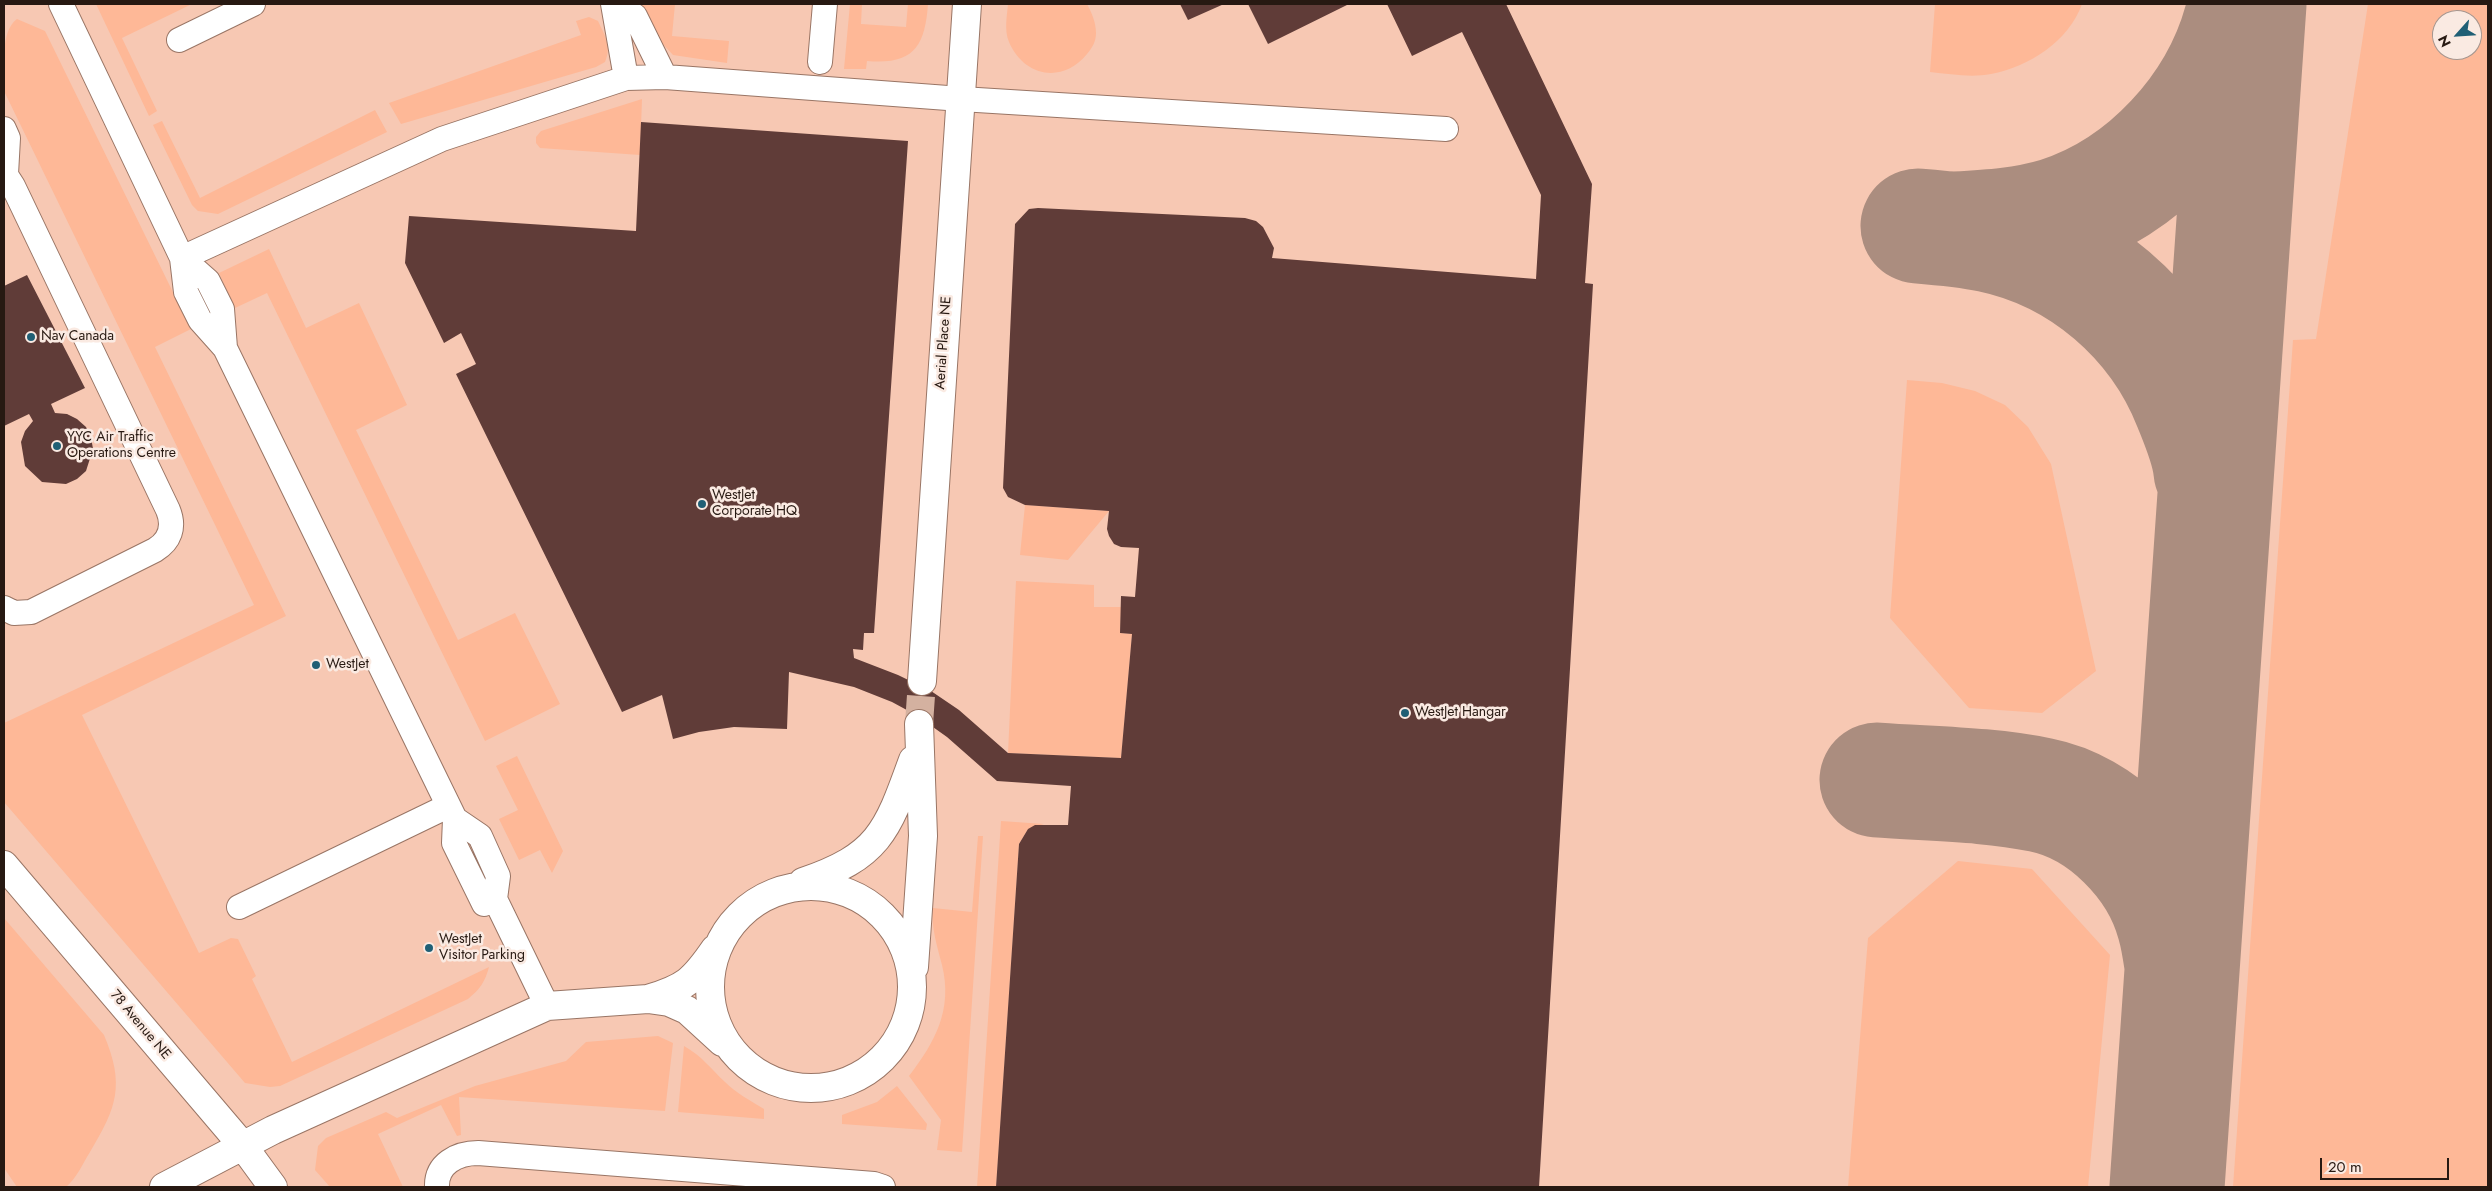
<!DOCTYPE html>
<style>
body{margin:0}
#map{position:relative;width:2492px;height:1191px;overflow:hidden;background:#ffd7c4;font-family:Jost,sans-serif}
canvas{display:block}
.frame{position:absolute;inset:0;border:5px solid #271912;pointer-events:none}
.north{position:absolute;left:2432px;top:10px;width:50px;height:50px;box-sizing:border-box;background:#faeae2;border:1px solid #a6968f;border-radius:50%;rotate:244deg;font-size:14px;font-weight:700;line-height:20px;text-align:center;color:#271912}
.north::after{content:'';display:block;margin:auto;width:18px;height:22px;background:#205f75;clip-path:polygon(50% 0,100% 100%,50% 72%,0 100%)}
.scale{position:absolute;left:2320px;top:1158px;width:129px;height:22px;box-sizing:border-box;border:2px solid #271912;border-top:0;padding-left:6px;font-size:15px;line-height:18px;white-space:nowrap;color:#271912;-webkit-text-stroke:4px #faeae2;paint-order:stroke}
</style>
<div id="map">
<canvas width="2492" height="1191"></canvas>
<div class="frame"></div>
<div class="north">N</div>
<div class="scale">20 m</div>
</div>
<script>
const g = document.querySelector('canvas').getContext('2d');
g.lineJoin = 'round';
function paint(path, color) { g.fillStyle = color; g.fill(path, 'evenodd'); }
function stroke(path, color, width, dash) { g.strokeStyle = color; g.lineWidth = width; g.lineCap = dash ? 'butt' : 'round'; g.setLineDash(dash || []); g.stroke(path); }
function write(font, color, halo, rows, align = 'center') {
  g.font = font + ' Jost,sans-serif'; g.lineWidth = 5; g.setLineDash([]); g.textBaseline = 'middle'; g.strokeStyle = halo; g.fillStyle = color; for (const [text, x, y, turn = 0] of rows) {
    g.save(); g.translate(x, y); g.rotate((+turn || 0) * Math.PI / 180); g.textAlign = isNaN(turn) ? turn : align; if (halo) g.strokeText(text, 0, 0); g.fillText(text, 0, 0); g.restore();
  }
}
const built = new Path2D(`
 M4 4H2488V1187H4ZM2442 20H2472V50H2442Z`);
const green = new Path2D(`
 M96 4H192L122 38 157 111 149 116Z
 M642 4H675L672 36 729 41 727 63 673 55 662 43Z
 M850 4H862L861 24 906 27 908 4H928C925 47 913 65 867 61L866 69H844Z
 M1008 4H1087C1092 13 1096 23 1096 33 1096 42 1092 48 1087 54 1063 84 1024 77 1009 42 1004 30 1007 16 1008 4Z
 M1935 4H2082C2069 41 2029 67 1991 74 1971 78 1950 74 1930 72Z
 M2368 4H2488V1187H2233L2293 340 2316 339ZM2442 20H2472V50H2442Z
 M589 17 598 21C605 36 612 46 605 62L596 67 401 124 389 103 581 35 576 21Z
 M17 19 45 31 191 329 155 347 286 616 82 715 199 953 231 938 238 939 256 976 252 979 292 1062 489 967C485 982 480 989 468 999L280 1086 270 1087 245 1083 4 802V723L254 605 4 91C4 70 0 31 17 19Z
 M642 99 640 155 540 148 536 143V137L541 131Z
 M375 110 387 132 218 214 198 211 192 205 153 125 162 121 200 198Z
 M269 249 306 328 359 303 407 405 356 430 458 640 515 613 560 704 485 741 267 293 235 308 219 273Z
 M1907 380 1942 383 1975 391 2005 405 2028 427 2051 464 2096 671 2042 713 1969 708 1890 618Z
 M1025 505 1109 511 1068 560 1020 555Z
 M1016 581 1094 585V607H1121L1120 633 1132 634 1121 758 1008 753Z
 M517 756 563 851 552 873 540 850 519 860 499 819 518 810 496 766Z
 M1001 821 1044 824 1028 829 1019 844 996 1187H977Z
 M978 836H983L962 1152 937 1150 941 1120 909 1076C935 1042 953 1010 942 965 937 945 931 928 933 908L972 912Z
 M1958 861 2032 869 2110 955 2088 1187H1848L1868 938Z
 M4 918 104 1035C125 1085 117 1107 90 1152 83 1163 77 1178 66 1187H17L4 1168Z
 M658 1036 673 1043 665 1111 459 1097 461 1135 457 1136 441 1105 378 1134 403 1187H330L315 1170 318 1146 326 1138 386 1112 397 1118 475 1086 566 1061 586 1042Z
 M684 1046C702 1056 711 1069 725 1082 736 1093 751 1101 764 1109V1119L678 1112Z
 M897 1086 927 1124 926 1130 842 1124V1115L877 1102Z`);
const taxiway = new Path2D(`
 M1918 226C1942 228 1966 230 1990 235 2081 254 2157 320 2191 406 2199 426 2209 449 2211 471
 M1956 229C1990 227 2024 225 2057 215 2145 187 2217 108 2241 21
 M1877 780C1931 784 1988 784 2041 795 2102 807 2158 864 2174 924 2178 937 2180 952 2182 965
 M2167 1187 2249 4`);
const building = new Path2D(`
 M1180 4H1224L1188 20Z
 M1248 4H1349L1268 44Z
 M1387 4H1506L1592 184 1585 283 1593 284 1539 1187H996L1019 844 1028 829 1035 825H1068L1071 786 997 781 947 737 916 715 892 702 854 687 789 672 787 729 734 727 699 732 673 739 662 695 622 712 456 374 476 364 461 333 444 343 405 263 409 216 636 231 641 122 908 141 874 633H864L863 650 853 649 854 658 898 675 931 691 959 710 1008 753 1121 758 1132 634 1120 633 1121 596 1135 597 1139 548 1121 547 1114 544 1109 536 1107 529 1109 511 1025 505 1008 497 1003 488 1015 224 1029 209 1038 208 1245 218 1256 221 1263 227 1274 248 1272 258 1536 279 1541 195 1462 32 1412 56Z
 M27 275 85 388 51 404 55 413 67 414 77 419 86 427 91 437 93 449 86 471 77 479 66 484 42 482 25 466 21 442 25 431 33 421 29 414 4 426V286Z`);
const streetTunnel = new Path2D(`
 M919 724 922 681`);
const lane = new Path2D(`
 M61 4 182 258 186 292 200 320 225 348 222 309 208 281 182 258
 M613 4 626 78
 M616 4 635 16 665 77
 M179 40 253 4
 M820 62 825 4
 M4 129 8 138 6 174
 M4 172 13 186 168 510C175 527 170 541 155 550L31 612 14 613 4 608
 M182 258 442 139 626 78 665 77 961 99 1446 129
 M225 348 455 819
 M495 899 498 876 480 836 455 819 454 843 484 904 495 899 547 1006
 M239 907 448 806
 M437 1187C436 1164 457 1153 478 1153L874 1184 883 1187`);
const street = new Path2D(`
 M922 681 967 4
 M4 865 243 1146 273 1187
 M803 882C879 856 887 832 913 760
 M710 987a101 101 0 1 1 202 0a101 101 0 1 1-202 0Z
 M914 967 923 836 919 724
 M648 999C685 988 693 981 715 949
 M164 1187 273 1130 547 1006 648 999 669 1002 687 1010 722 1042`);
const markers = [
 [31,337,5,"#205f75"],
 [57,446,5,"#205f75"],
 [702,504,5,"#205f75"],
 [316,665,5,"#205f75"],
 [1405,713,5,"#205f75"],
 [429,948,5,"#205f75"]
];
const poiNames = [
 ["Nav Canada",41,337],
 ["YYC Air Traffic",67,438],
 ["Operations Centre",67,454],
 ["WestJet",712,496],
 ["Corporate HQ",712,512],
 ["WestJet",326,665],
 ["WestJet Hangar",1415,713],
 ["WestJet",439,940],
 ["Visitor Parking",439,956]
];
const streetNames = [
 ["Aerial Place NE",944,343,-86],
 ["78 Avenue NE",140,1025,50]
];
paint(built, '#f7c8b3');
paint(green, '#feb897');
stroke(taxiway, '#ab8d7f', 115);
paint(building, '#603c38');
stroke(streetTunnel, '#d4b1a0', 28, [28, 14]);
stroke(lane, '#997565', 26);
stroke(street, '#997565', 30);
stroke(lane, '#fff', 24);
stroke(street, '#fff', 28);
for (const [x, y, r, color] of markers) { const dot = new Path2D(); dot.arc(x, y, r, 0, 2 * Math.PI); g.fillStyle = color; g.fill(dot); stroke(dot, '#faeae2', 2); }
write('14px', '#271912', '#faeae2', poiNames, 'left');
write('14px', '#271912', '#faeae2', streetNames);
</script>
